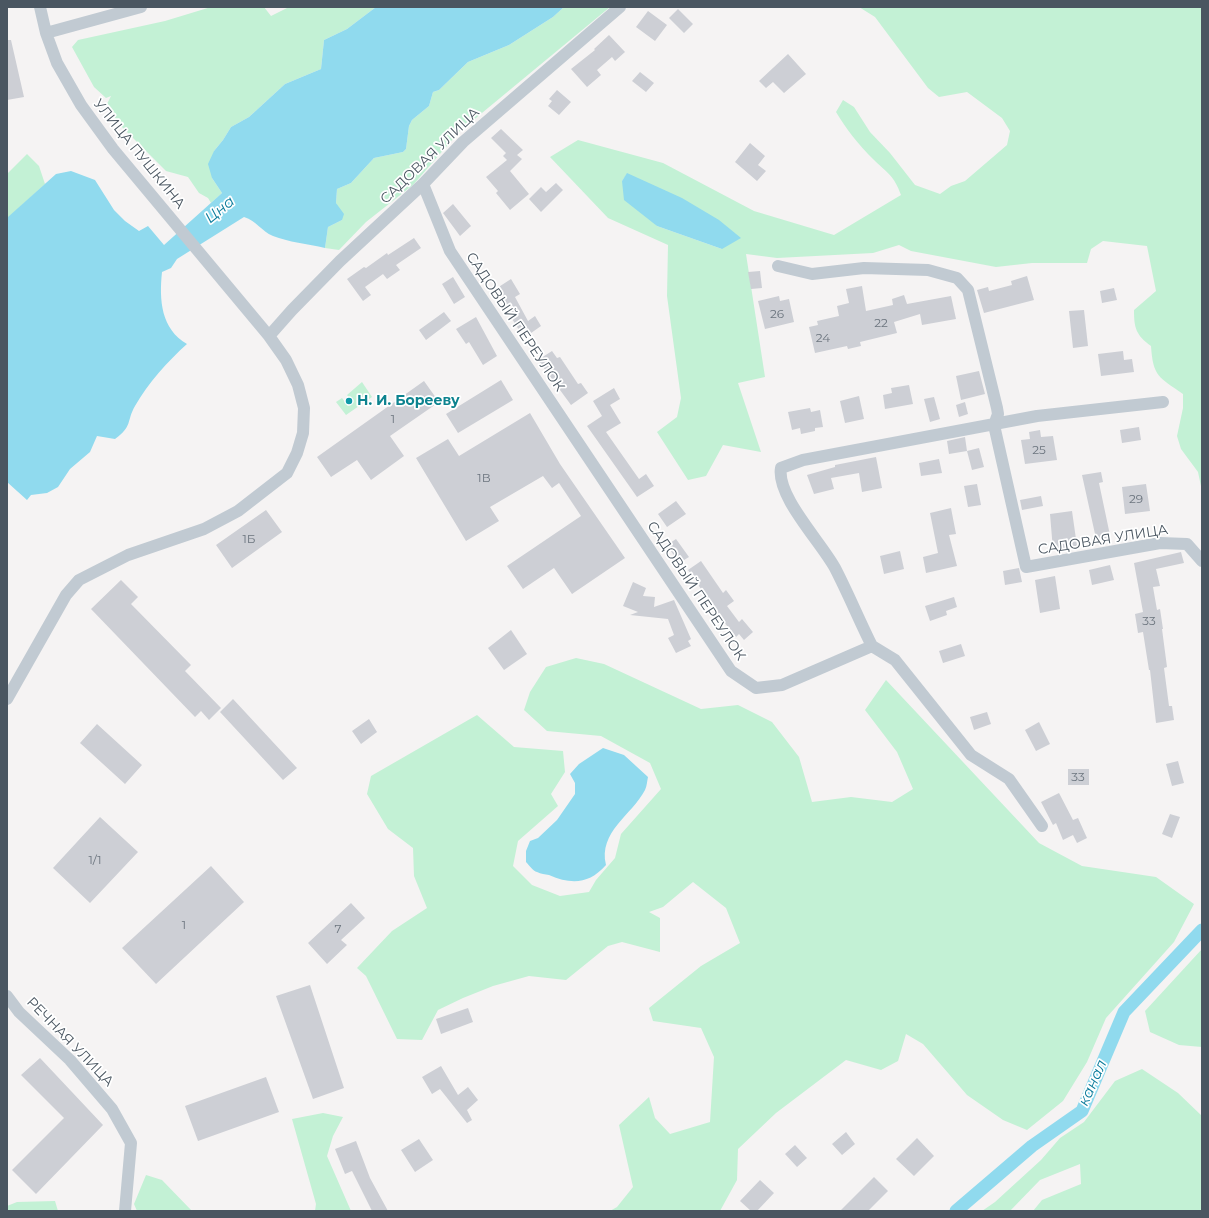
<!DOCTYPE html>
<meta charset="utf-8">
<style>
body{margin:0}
#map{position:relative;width:1209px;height:1218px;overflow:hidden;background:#f5f3f3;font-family:Montserrat,sans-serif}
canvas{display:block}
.frame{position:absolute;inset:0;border:8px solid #4a5661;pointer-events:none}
</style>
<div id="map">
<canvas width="1209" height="1218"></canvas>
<div class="frame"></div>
</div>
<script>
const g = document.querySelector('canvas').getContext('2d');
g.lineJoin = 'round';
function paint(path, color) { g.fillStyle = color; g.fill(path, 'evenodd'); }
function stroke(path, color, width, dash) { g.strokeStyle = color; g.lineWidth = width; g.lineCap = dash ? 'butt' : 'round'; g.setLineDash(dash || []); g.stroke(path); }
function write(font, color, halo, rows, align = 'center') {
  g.font = font + ' Montserrat,sans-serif'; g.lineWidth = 3.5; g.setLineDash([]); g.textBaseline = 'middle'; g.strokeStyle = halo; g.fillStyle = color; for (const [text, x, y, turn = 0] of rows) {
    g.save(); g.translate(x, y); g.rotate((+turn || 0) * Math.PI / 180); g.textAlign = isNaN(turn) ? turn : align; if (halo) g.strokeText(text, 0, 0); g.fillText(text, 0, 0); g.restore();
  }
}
const green = new Path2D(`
 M211 7H264L271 16 289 7H376L347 29 324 40 321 69 285 84 249 117 231 127 223 140 214 151 212 178 222 193 211 203 208 198 199 193 188 177 166 171 119 124 107 104 111 96 106 98 94 87 72 47 78 40 165 21Z
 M564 7H610L459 132 413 185 366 222 339 250 325 248 328 227 342 220 336 203 337 189 351 183 374 158 403 152 406 149 409 126 412 120 429 106 433 92 439 90 468 62 509 45 553 17Z
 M859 7H1202V491L1198 472 1181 449 1177 436 1183 408V394C1159 377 1153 377 1151 346 1136 335 1134 328 1134 310L1156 291 1147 246 1103 241 1091 249 1087 263H1032L996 267 911 251 899 245 873 253 777 258 746 254 765 377 738 383 761 452 723 445 706 476 688 480 657 432 677 417 681 398 667 296 668 245 608 218 550 157 578 140 663 163 754 211 834 235 901 195C894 175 887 173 873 159 859 145 846 129 836 112L843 100 854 107 870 132 890 153 915 185 940 194 951 186 965 181 1007 145 1010 131 1002 118 967 92 939 97 928 88 875 17ZM627 174 653 186 722 249 657 226 622 181Z
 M27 154 39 166 45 184 7 219V174Z
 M362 382 372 397 346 415 336 402 342 398 348 406 352 402 347 395Z
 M576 658 604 664 701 709 738 705 772 722 799 757 812 802 851 797 892 802 913 789 897 752 865 710 886 680 1039 843 1082 866 1156 877 1194 904 1174 942 1106 1018 1087 1062 1063 1101 1027 1130 1003 1120 967 1095 923 1044 906 1034 898 1061 881 1070 846 1060 776 1113 738 1149 737 1180 720 1211H610L617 1207 633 1187 619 1125 649 1097 655 1118 670 1134 710 1122 714 1057 701 1028 653 1021 649 1008 701 966 740 943 726 908 693 882 663 907 649 912 660 918V952L622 942 608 946 566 980 529 976 493 986 463 998 438 1010 422 1040 397 1039 366 976 357 968 392 931 427 908 414 876 413 848 388 829 367 794 371 776 477 715 514 747 563 751 565 772 551 794 558 806 518 841 513 866 532 885 560 896 589 892 596 880 615 858 621 834 661 789 650 763 601 736 547 731 524 710 530 692 546 667Z
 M1202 949V1047L1179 1045 1150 1032 1145 1011Z
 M1142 1069 1178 1093 1202 1116V1211H1033L1042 1200 1081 1184 1080 1164 1040 1180 1010 1211H982L995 1202 1041 1160 1060 1138 1084 1122 1115 1081Z
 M323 1113 343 1117 333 1136 327 1156 351 1211H315L316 1204 292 1119Z
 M146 1175 162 1180 192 1211H137L134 1204Z
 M55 1201 58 1211H7V1206L17 1202Z`);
const water = new Path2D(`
 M376 7H564L553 17 509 45 468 62 439 90 433 92 429 106 412 120 409 126 406 149 403 152 374 158 351 183 337 189 336 203 344 214 342 220 328 227 325 248C308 244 288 242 273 236 261 231 257 221 244 217L177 259 171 268 162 272C159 300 161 329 187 344 168 361 148 383 135 406 126 422 133 426 115 439L97 436 90 452 70 469 58 487 47 493 31 495 27 500 7 482 8 217 56 174 71 171 95 180 114 210 125 221 139 231 148 226 164 245 222 193 212 178 208 164 214 151 223 140 231 127 249 117 285 84 321 69 324 40 347 29Z
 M627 173 682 198 719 220 741 238 722 249 657 226 624 200 622 181Z
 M603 748 624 755 648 777C647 781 647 786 645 790 632 815 598 832 606 865 589 884 572 885 549 875 545 874 541 874 537 872 533 871 529 865 526 862V851L530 841 538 838 557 820 575 794V783L570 774 579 764Z`);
const canal = new Path2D(`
 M956 1211 1032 1146 1082 1111 1124 1012 1202 930`);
const building = new Path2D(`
 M678 9 693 24 684 33 669 18Z
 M648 11 667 25 655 41 636 27Z
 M609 35 625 52 615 61 612 57 597 70 601 75 587 87 571 69 595 50 594 49Z
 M7 40H11L24 97 7 100Z
 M788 54 806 74 784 93 773 82 766 88 759 81Z
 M640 72 654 83 646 92 632 81Z
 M557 90 571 102 559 115 548 106 552 101 549 99Z
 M501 129 523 150 517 155 522 159 510 171 529 194 510 210 496 193 498 191 486 177 507 160 503 156 506 153 491 138Z
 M750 143 765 156 758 165 766 171 757 181 735 162Z
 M556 183 563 190 541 212 529 199 541 187 546 192Z
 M453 204 471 226 460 236 443 213Z
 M414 238 421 248 396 265 400 270 387 279 383 274 365 287 371 295 363 301 347 279 364 267 366 268 387 253 388 255Z
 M760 271 762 288 751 289 748 272Z
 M1027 276 1034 300 984 313 977 290 988 287 989 291 1012 285 1011 281Z
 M453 277 465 297 454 304 442 284Z
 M511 279 520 294 515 297 528 321 535 316 541 326 524 338 494 290Z
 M862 286 866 311 893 305 892 299 904 295 907 304 951 296 956 319 922 325 920 314 894 322 897 333 860 342 861 346 848 349 847 346 815 353 809 327 818 325 817 321 839 316 837 306 849 303 846 289Z
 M1114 288 1117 300 1102 303 1100 291Z
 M779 296 780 301 789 299 794 322 765 329 758 301Z
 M1084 310 1088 346 1073 348 1069 311Z
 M444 312 451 321 426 340 419 330Z
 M476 317 497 356 483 365 469 342 466 344 456 329Z
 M552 351 557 358 560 357 578 384 581 383 588 393 571 405 538 360Z
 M1123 351 1124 360 1132 359 1134 372 1101 376 1098 354Z
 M979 371 985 394 961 400 956 376Z
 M501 380 513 400 458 433 446 414Z
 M424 381 439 402 390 436 404 456 371 480 357 460 331 477 317 457Z
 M909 385 913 404 885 409 883 395 892 393 891 388Z
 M614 388 620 399 610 405 621 423 606 432 639 479 646 474 654 486 637 497 587 426 602 416 593 401Z
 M859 396 864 419 845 423 840 401Z
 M934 397 940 419 930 422 924 399Z
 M965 402 968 414 959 417 956 405Z
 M810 408 811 412 820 410 823 427 815 428V431L801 434 800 428 792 430 788 412Z
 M530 413 560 464 625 558 572 594 554 568 523 589 507 566 581 516 559 483 552 488 543 476 490 507 499 521 466 541 416 458 448 439 459 456Z
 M1139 427 1141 440 1122 443 1120 430Z
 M1040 430 1041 437 1053 436 1057 460 1025 464 1021 440 1030 439 1029 432Z
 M965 437 967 451 949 454 947 441Z
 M979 448 984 467 972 470 967 451Z
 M876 457 882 488 862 492 859 473 831 478 834 489 814 494 807 475 835 467V465Z
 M939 459 942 473 921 476 919 463Z
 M1101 472 1103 482 1099 483 1111 540 1097 543 1082 475Z
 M977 484 981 505 968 507 964 486Z
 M1146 484 1150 511 1125 514 1122 487Z
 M1041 496 1043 506 1022 510 1020 500Z
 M676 501 686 514 667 527 658 514Z
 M951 508 956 534 949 535 957 566 926 573 923 557 938 553 930 513Z
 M266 510 282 532 232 568 216 545Z
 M1072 511 1077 546 1053 550 1050 514Z
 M676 539 689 557 679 563 667 545Z
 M900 551 904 569 884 574 880 556Z
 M1181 552 1184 563 1156 569 1160 586 1153 587 1157 610 1160 609 1163 629H1162L1167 667 1164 668 1169 706H1172L1174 720 1156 723 1150 670H1149L1143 632 1138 633 1135 614 1143 612 1134 563Z
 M701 561 723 593 726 590 734 601 727 606 739 622 742 619 753 632 744 640 739 634 736 637 720 617 719 618 708 603 710 602 688 570Z
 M1110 565 1114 580 1092 585 1089 570Z
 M1019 568 1022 582 1005 585 1003 571Z
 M1055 576 1060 609 1040 613 1035 580Z
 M121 580 138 597 131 604 191 665 185 671 221 708 209 720 201 711 195 717 91 609Z
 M633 582 646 588 643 596 655 597 654 607 674 600 691 639 688 641 691 646 676 653 668 638 674 635 668 619 630 615 638 612 623 606Z
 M954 597 957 607 946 611 947 615 930 621 925 606Z
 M511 630 527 654 504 670 488 648Z
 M961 644 965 656 943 663 939 651Z
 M233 699 297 768 283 780 220 712Z
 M987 712 991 724 974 730 970 717Z
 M369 719 377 732 361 744 352 731Z
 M1039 722 1050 744 1036 751 1025 730Z
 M97 724 142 765 125 784 80 743Z
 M1178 761 1184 783 1172 786 1166 764Z
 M1068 769H1089V785H1068Z
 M1059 793 1073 820 1078 818 1087 838 1077 843 1073 835 1063 840 1056 823 1053 825 1041 802Z
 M1170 814 1180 817 1172 838 1162 834Z
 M100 817 138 852 90 903 53 868Z
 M211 866 244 902 156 984 122 948Z
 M351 903 365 918 341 940 347 945 327 964 308 943Z
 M310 985 344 1088 313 1099 276 996Z
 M468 1008 473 1022 441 1034 436 1019Z
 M40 1058 103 1125 36 1194 12 1170 64 1118 21 1075Z
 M441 1066 458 1095 468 1087 478 1100 467 1110 472 1120 467 1123 440 1089 432 1094 422 1077Z
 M266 1077 279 1112 198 1141 185 1106Z
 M846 1132 855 1144 842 1155 832 1144Z
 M917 1138 934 1156 914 1176 896 1159Z
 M419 1139 433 1160 415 1172 401 1150Z
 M356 1141 370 1178 388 1211H372L352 1171 345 1174 335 1149Z
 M795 1145 807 1158 797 1167 785 1154Z
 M874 1177 888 1191 868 1211H840Z
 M760 1180 774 1193 757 1211H751L740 1201Z`);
const street = new Path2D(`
 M46 33 141 7
 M423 184 450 251 731 671 756 688 782 685 872 646 895 660 971 755 1009 779 1042 826
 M778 266 812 274 864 268 928 270 957 278 968 290 997 408 998 414 994 425 1026 567 1160 543 1187 544 1202 561
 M269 336 292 310 340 261 423 184 463 142 620 7
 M872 646C859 620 848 593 835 568 821 542 776 496 781 468L803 460 1037 416 1163 402
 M7 699 66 595 79 580 128 555 204 529 238 511 287 473 297 453 303 433 304 408 298 385 286 360 269 336 113 149 81 105 57 63 46 33 40 7
 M7 996 19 1012 70 1060 112 1109 131 1143 125 1211`);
const markers = [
 [349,401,4,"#0f9aa8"]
];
const numberNames = [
 ["26",777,314],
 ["22",881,323],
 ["24",823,338],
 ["1",393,419],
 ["25",1039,450],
 ["1В",484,478],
 ["29",1136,499],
 ["1Б",249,539],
 ["33",1149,621],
 ["33",1078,777],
 ["1/1",95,860],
 ["1",184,925],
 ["7",338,929]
];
const streetNames = [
 ["УЛИЦА ПУШКИНА",139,154,51],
 ["САДОВАЯ УЛИЦА",430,156,-44],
 ["САДОВЫЙ ПЕРЕУЛОК",515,322,56],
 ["САДОВАЯ УЛИЦА",1103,540,-9],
 ["САДОВЫЙ ПЕРЕУЛОК",696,591,56],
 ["РЕЧНАЯ УЛИЦА",70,1042,46]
];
const cultureNames = [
 ["Н. И. Борееву",357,401]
];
const waterNames = [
 ["Цна",220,210,-39],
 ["канал",1093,1083,-66]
];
paint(green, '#c3f1d5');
paint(water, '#90daee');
stroke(canal, '#90daee', 13);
paint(building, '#cdcfd5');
stroke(street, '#c1cad2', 12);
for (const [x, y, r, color] of markers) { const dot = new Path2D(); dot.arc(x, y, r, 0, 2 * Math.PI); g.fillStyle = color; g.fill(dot); stroke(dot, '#fff', 1.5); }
write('12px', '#6b747e', null, numberNames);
write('14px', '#4a5661', '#fff', streetNames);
write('bold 14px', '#0d838f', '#fff', cultureNames, 'left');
write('italic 15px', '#0c7c9b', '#fff', waterNames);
</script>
